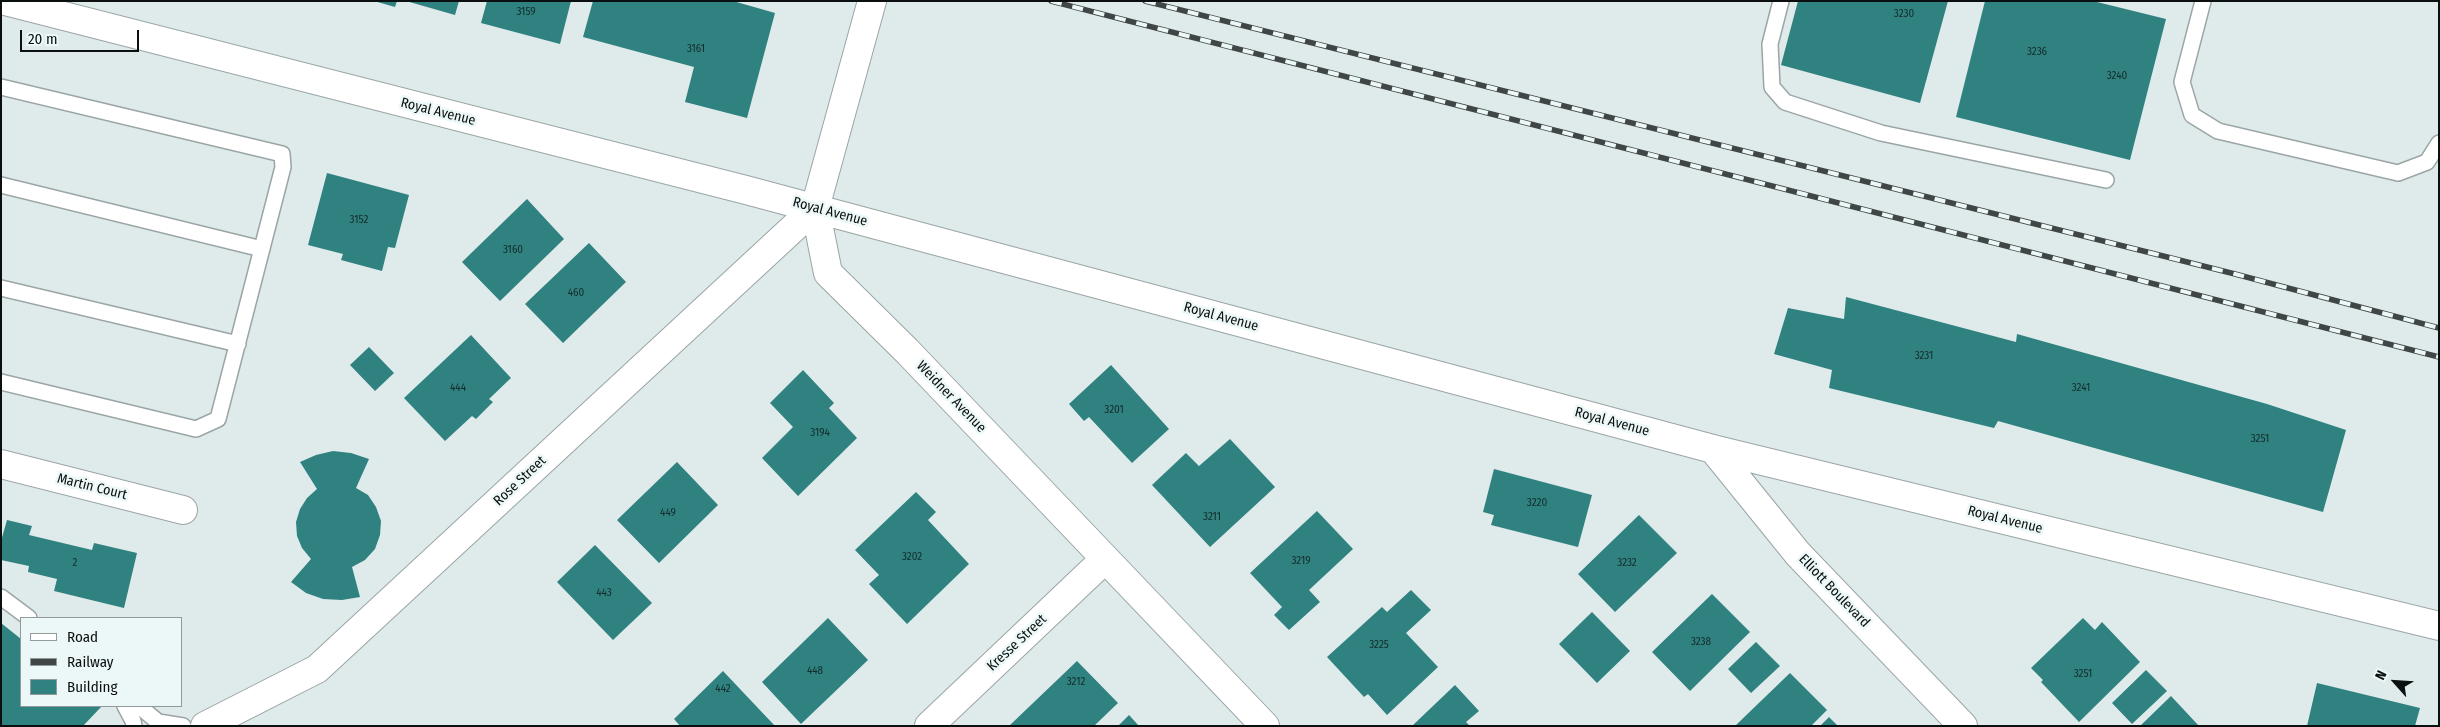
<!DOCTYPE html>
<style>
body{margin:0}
#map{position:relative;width:2440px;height:727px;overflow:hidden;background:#dfeaea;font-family:"Fira Sans Condensed",sans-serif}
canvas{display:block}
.frame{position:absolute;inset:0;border:2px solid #0b0f0f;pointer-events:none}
.legend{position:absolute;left:20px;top:617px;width:162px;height:90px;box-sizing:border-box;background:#ecf8f7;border:1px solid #929b9a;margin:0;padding:6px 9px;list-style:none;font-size:15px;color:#0b0f0f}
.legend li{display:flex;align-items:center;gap:10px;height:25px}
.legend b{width:25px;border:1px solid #929b9a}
.north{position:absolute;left:2370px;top:657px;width:50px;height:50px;-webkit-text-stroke:4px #ecf8f7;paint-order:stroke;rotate:296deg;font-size:14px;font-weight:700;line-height:20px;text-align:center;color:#0b0f0f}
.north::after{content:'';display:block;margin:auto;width:18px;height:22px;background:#0b0f0f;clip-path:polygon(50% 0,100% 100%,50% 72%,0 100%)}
.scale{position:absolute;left:20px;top:30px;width:119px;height:22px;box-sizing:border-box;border:2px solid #0b0f0f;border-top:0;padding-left:6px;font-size:15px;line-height:18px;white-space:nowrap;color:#0b0f0f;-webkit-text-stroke:4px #ecf8f7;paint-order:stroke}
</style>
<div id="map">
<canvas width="2440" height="727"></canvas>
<div class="frame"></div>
<ul class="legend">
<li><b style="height:6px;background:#fff"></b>Road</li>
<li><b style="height:6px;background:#404646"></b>Railway</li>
<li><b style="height:14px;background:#2f8280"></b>Building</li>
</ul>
<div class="north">N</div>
<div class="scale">20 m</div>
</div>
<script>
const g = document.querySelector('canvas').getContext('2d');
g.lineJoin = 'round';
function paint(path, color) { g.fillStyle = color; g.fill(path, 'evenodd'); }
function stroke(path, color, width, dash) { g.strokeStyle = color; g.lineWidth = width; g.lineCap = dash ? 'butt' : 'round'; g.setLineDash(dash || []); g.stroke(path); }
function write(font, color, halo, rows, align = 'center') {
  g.font = font + ' "Fira Sans Condensed",sans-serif'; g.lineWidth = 5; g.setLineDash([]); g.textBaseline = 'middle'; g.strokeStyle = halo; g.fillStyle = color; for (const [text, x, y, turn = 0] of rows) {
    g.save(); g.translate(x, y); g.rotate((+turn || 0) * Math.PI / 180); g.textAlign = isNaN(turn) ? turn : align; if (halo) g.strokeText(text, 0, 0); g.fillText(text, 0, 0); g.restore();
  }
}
const building = new Path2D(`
 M374 1H397L395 7Z
 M406 1H459L455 15Z
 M487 1H571L560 44 481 23Z
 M593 1H733L775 13 747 118 685 102 694 67 583 37Z
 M1798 1H1948L1920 103 1781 65Z
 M1985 1H2093L2166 19 2130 160 1956 117Z
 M327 173 409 195 395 248 388 247 382 271 341 260 343 254 308 245Z
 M527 199 564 239 500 301 462 262Z
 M589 243 626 282 563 343 525 304Z
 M1846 297 2016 342 2017 334 2267 404 2346 430 2323 512 1998 421 1994 428 1829 388 1832 370 1774 354 1788 308 1844 319Z
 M471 335 511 378 489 399 493 402 476 419 472 416 445 441 404 398Z
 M369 347 394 373 375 391 350 365Z
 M1111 365 1169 429 1132 463 1089 417 1084 421 1069 404Z
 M803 370 834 403 829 408 857 438 798 496 762 458 793 427 770 403Z
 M1230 439 1275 487 1210 547 1152 485 1186 453 1199 466Z
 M333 451 351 453 369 459 356 488 368 495 376 507 381 521 380 535 375 549 365 560 352 567 360 597 342 600 323 599 306 593 291 582 311 559 302 548 297 536 296 522 300 509 307 498 317 489 300 462 316 455Z
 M677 462 718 505 659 563 617 520Z
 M1494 469 1592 495 1578 547 1491 525 1494 515 1483 512Z
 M916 492 936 512 928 520 969 564 907 624 869 584 879 575 855 550Z
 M1317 511 1353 549 1309 590 1320 602 1289 630 1274 615 1282 607 1250 573Z
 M1639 515 1677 553 1615 612 1578 574Z
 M7 520 32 526 29 535 92 550 94 543 137 553 124 608 54 591 57 579 28 572 29 566 1 560V541Z
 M595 545 652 603 613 640 557 582Z
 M1411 590 1431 610 1406 633 1438 667 1387 715 1368 694 1364 697 1327 657 1382 607 1387 612Z
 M1712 594 1750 632 1690 691 1652 652Z
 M1592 612 1630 651 1597 683 1559 644Z
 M828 618 868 660 801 724 762 682Z
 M2083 618 2095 630 2102 622 2140 662 2079 722 2041 682 2043 680 2031 668Z
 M1 623 21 639V706H102L83 726H1Z
 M1756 642 1780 666 1751 693 1728 669Z
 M1077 661 1118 703 1094 726H1009Z
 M2146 670 2167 691 2132 724 2112 703Z
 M723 671 757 707 775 726H680L674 719Z
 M1790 673 1827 710 1811 726H1735Z
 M2317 683 2420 708 2415 726H2307Z
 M1455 685 1479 711 1466 722 1470 726H1412Z
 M2171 696 2199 726H2140Z
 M1129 715 1139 726H1118Z
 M1829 717 1838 726H1820Z`);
const service = new Path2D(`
 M1781 1 1770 44 1772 87 1785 102 1881 133 2106 180
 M2203 1 2182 82 2192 115 2218 131 2398 173 2427 162 2439 143
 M1 87 282 154 283 167 218 419 196 429 1 382
 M1 185 262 249
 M1 288 238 344
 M1 597 29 618
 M125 706 133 721 134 726
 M139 706 158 722 183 726`);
const minor = new Path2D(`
 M5 1 746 190 1713 449 2439 626
 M872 1 815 208 828 273 907 351 1265 726
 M1713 449 1798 554 1963 726
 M1 464 183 510
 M205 726 317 669 815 208
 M929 726 1105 559`);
const rail = new Path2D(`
 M1051 1 2439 357
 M1145 1 2235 274 2439 328`);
const numberNames = [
 ["3159",526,12],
 ["3230",1904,14],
 ["3161",696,49],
 ["3236",2037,52],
 ["3240",2117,76],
 ["3152",359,220],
 ["3160",513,250],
 ["460",576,293],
 ["3231",1924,356],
 ["444",458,388],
 ["3241",2081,388],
 ["3201",1114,410],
 ["3194",820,433],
 ["3251",2260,439],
 ["3220",1537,503],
 ["449",668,513],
 ["3211",1212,517],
 ["3202",912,557],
 ["3219",1301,561],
 ["2",75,563],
 ["3232",1627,563],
 ["443",604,593],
 ["3238",1701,642],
 ["3225",1379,645],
 ["448",815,671],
 ["3251",2083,674],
 ["3212",1076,682],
 ["442",723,689]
];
const streetNames = [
 ["Royal Avenue",438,112,14],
 ["Royal Avenue",830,212,15],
 ["Royal Avenue",1221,317,15],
 ["Weidner Avenue",951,397,46],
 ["Royal Avenue",1612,422,15],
 ["Rose Street",520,481,-43],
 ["Martin Court",92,487,14],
 ["Royal Avenue",2005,520,14],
 ["Elliott Boulevard",1834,591,46],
 ["Kresse Street",1017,643,-43]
];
paint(building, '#2f8280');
stroke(service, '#9ba5a5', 18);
stroke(minor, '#9ba5a5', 30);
stroke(service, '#fff', 15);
stroke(minor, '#fff', 28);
stroke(rail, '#404646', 5.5);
stroke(rail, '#ecf8f7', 4, [11]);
write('11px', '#142c2b', null, numberNames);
write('14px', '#0b0f0f', '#ecf8f7', streetNames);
</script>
